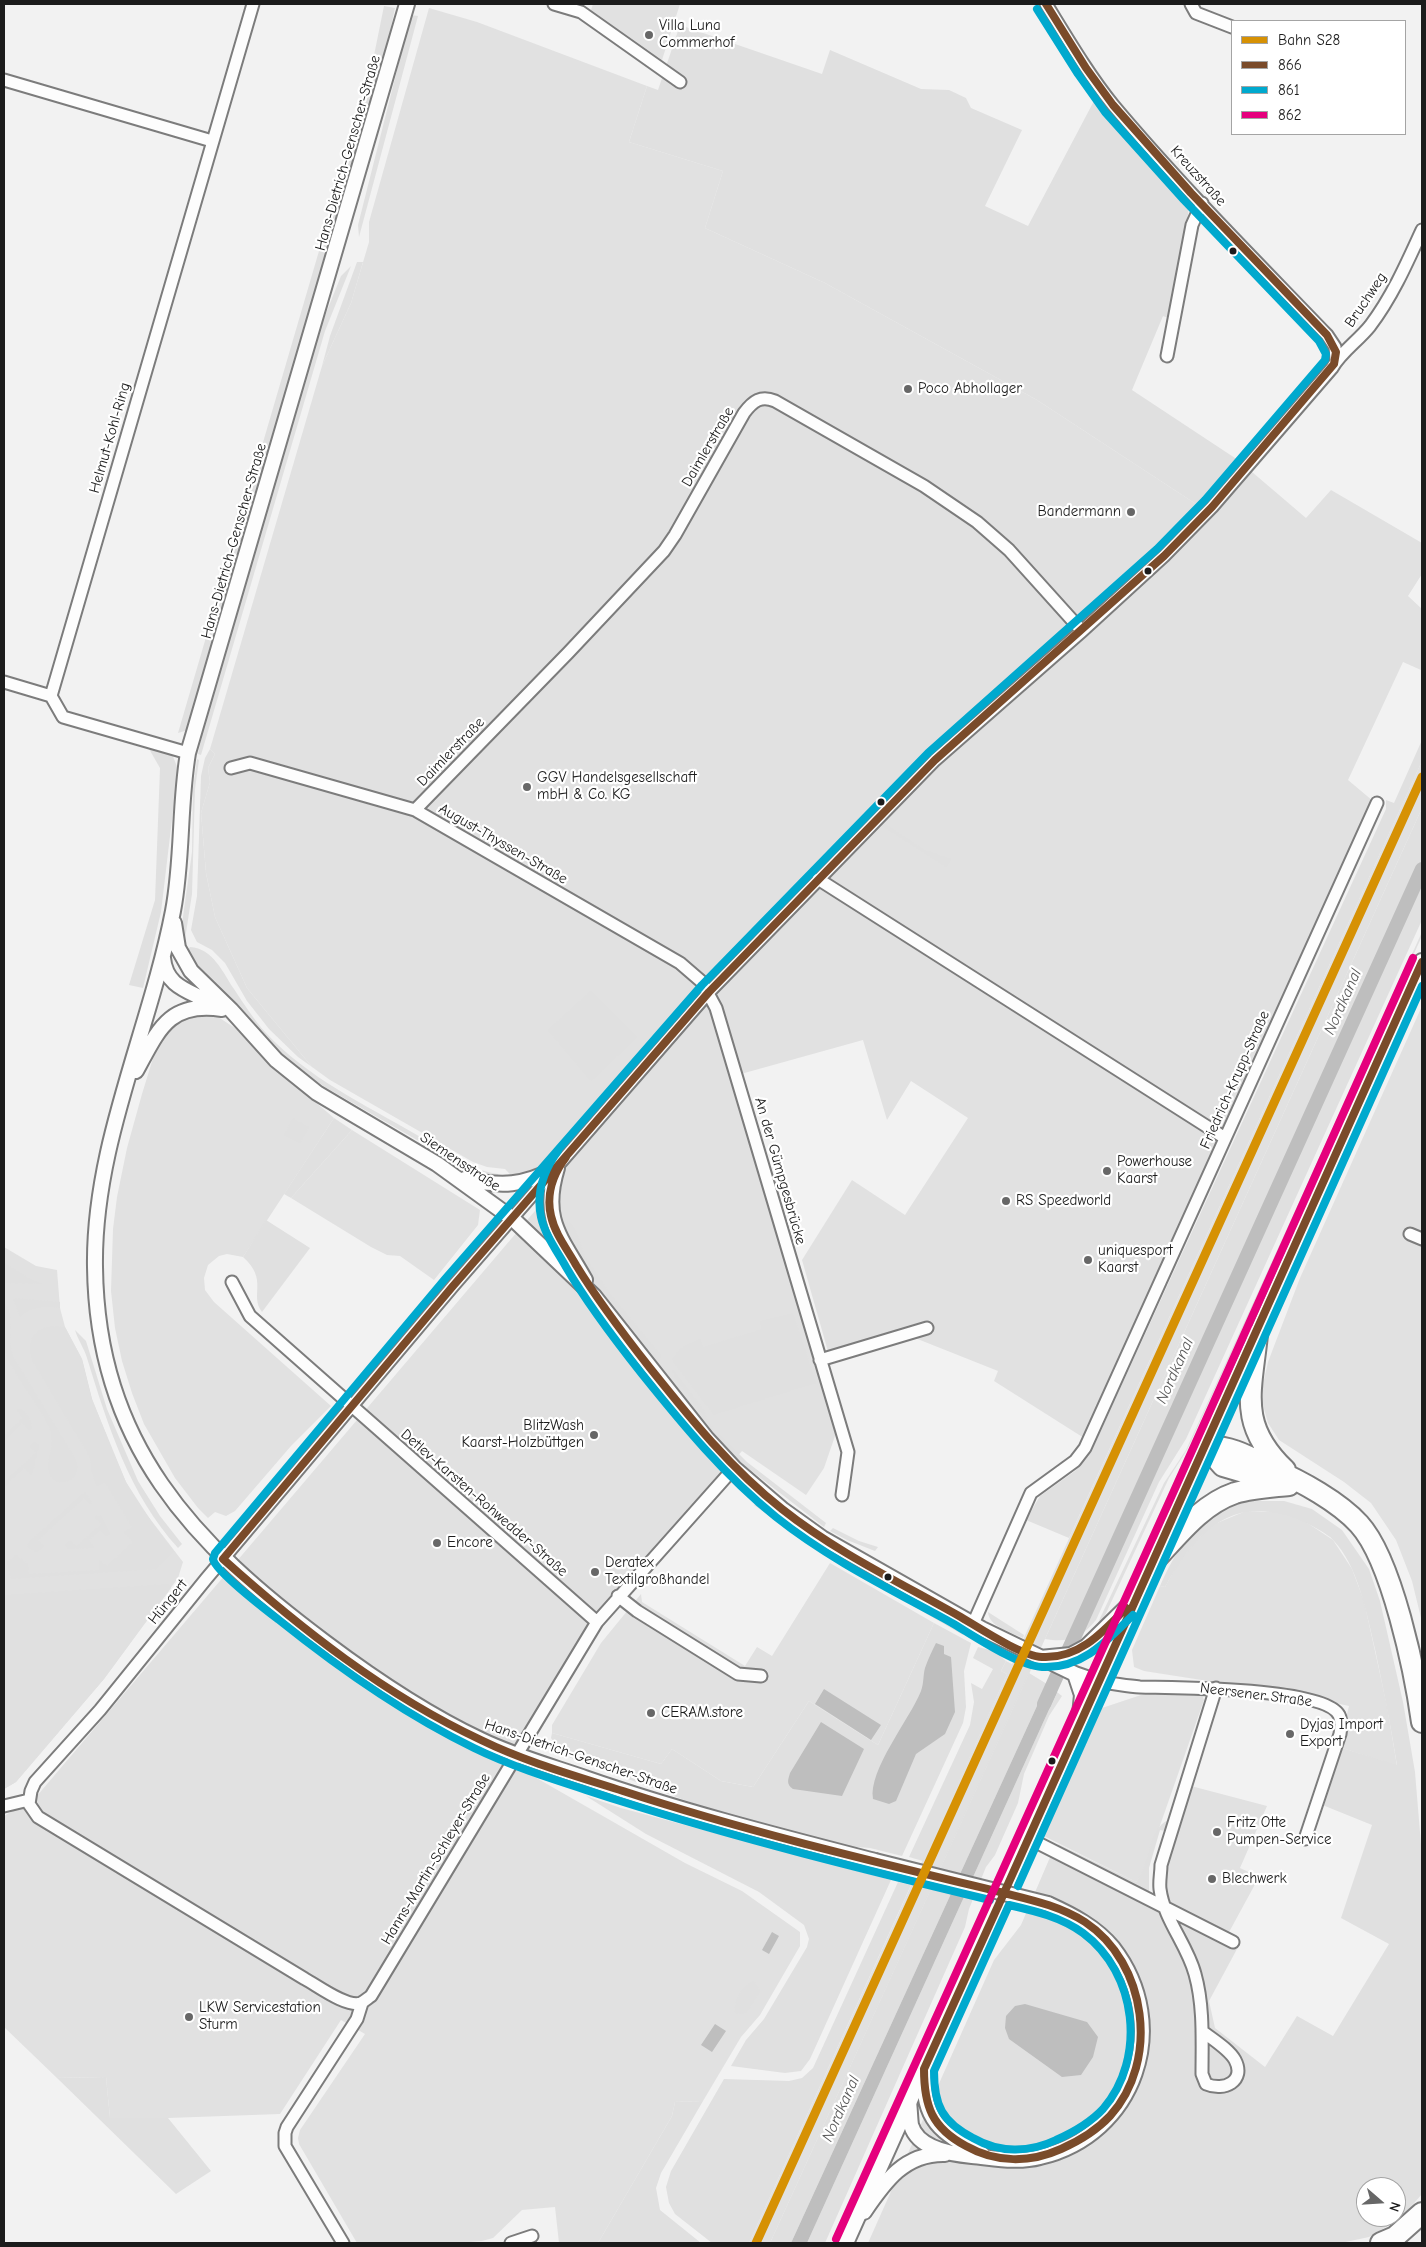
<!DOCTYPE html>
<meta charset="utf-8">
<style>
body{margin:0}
#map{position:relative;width:1426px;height:2247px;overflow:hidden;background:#f2f2f2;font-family:"Comic Neue",sans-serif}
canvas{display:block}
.frame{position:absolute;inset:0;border:5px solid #1c1c1c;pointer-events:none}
.legend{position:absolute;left:1231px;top:20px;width:175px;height:115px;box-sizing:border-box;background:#fff;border:1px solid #a4a4a4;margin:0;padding:6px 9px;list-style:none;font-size:15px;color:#1c1c1c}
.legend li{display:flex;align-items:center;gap:10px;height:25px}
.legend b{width:25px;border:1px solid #a4a4a4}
.north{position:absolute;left:1356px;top:2177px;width:50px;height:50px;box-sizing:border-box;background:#fff;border:1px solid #a4a4a4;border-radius:50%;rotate:109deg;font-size:14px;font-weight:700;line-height:20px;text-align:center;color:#1c1c1c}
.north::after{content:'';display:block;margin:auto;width:18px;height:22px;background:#676767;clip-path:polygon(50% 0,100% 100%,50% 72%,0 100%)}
</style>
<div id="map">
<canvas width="1426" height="2247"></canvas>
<div class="frame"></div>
<ul class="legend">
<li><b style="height:6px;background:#d69104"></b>Bahn S28</li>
<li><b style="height:6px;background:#7a4b2a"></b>866</li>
<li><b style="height:6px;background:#00a9ce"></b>861</li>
<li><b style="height:6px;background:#e5007d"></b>862</li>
</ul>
<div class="north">N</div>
</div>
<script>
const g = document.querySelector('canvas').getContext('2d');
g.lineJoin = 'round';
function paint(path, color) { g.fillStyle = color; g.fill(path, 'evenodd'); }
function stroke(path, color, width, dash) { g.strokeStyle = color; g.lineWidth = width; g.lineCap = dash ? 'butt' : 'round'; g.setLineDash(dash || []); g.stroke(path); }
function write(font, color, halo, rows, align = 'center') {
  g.font = font + ' "Comic Neue",sans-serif'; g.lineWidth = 4.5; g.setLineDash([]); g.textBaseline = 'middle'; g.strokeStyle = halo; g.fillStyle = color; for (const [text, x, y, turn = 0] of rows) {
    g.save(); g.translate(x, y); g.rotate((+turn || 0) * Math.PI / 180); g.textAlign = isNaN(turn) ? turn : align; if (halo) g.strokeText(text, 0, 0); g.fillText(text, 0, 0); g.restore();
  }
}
const built = new Path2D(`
 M593 4H680L662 60 591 10Z
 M429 8 477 22 647 86 629 142 723 171 705 228 825 283 1037 400 1199 506 1238 460 1306 518 1331 490 1422 543V574L1408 596 1422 609V666L1421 670 1403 662 1348 780 1373 801 1084 1438 994 1381 998 1371 915 1338 831 1362 802 1260 852 1180 905 1215 968 1118 911 1081 887 1120 863 1040 730 1077 836 1433 824 1468 806 1495 742 1451 592 1620 505 1760 685 1863 742 1891 800 1932V1946L760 2015 741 2037 703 2101 675 2102 672 2116 598 2243H559L555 2207 522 2210 493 2238 482 2241 457 2243H357L299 2144 298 2138 300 2130 365 2034 341 2020 280 2114 168 2118H110L106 2077 57 2078 4 2027V1816L36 1797 540 1205 505 1169 487 1167 473 1162 330 1080 312 1067 247 988 215 917 206 873 201 813 210 782 208 768 215 754 210 749 322 366 351 303 369 242V222Z
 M1422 761V808L1045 1639 770 2243H749L1007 1674 1001 1671 1006 1661 1012 1664Z
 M1422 1006V1622L1412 1581 1396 1540 1371 1503 1344 1482 1279 1440 1268 1423 1263 1405V1384L1268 1362 1300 1278Z
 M193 1014 215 1015 235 1028 265 1059 334 1118 243 1257 227 1254 219 1256 208 1265 204 1278 205 1290 214 1302 331 1406 291 1446 235 1511 226 1516 215 1512 208 1518 198 1508 175 1478 144 1424 132 1393 122 1361 115 1328 111 1291 113 1229 117 1197 127 1148 142 1094 158 1042 174 1022Z
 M352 1130 480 1210 478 1225 434 1280 400 1256 387 1255 371 1247 291 1198Z
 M4 1247 36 1266 57 1270 60 1308 65 1327 82 1359 92 1399 114 1454 126 1482 141 1507 183 1562 178 1578 104 1679 16 1782 4 1789Z
 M1246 1511 1279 1512 1303 1520 1333 1540 1352 1569 1364 1601 1387 1706 1397 1766 1339 1747 1349 1706 1304 1696 1144 1671 1134 1667 1132 1650 1160 1586 1165 1587 1178 1563 1193 1544 1212 1525Z
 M830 1563 934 1623 878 1745 809 1701 753 1787 721 1781 672 1749 661 1764 552 1733V1725L601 1643 641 1594 642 1602 745 1666 757 1647 772 1656Z
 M1201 1692 1204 1700 1143 1874 1136 1882 1044 1836 1102 1708 1141 1695Z
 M1191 1786 1267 1806 1240 1868 1259 1877 1228 1934 1171 1905 1166 1892 1165 1873 1170 1853Z`);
const green = new Path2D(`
 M384 6 395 8 379 83 188 730 178 733 369 80Z
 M411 15 418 16 359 237 358 225Z
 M680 25 822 74 830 50 921 89 949 90 966 98 971 108 1022 130 985 206 1028 226 1095 99 1190 202 1171 319 1163 316 1132 390 1238 460 1199 506 1037 400 825 283 705 228 723 171 629 142 647 86 658 90Z
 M357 262H363L351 303 322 366 330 336Z
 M351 266 325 331 201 755 198 754 205 721 322 323 341 276Z
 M1422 740V761L1069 1538 1026 1520 1040 1496 1075 1471 1091 1452 1386 809V800L1394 803Z
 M148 747 172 754 178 769 161 912 143 988 129 985 155 900 160 768Z
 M210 749 215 754 208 768 210 782 201 813 206 873 215 917 247 988 312 1067 298 1057 269 1029 247 1001 225 963 212 950 197 942 191 930 197 896 201 776 205 758Z
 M197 759 199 760 195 789 192 894 185 939 183 940 182 924 192 852 193 788Z
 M1422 808V920L1186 1439 1159 1482 1096 1620C1081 1638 1068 1643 1045 1639Z
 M885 824 923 849 951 859 946 867 882 826Z
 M1422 932V936L1187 1450 1169 1478 1101 1624 1094 1631 1164 1483 1186 1450Z
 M190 947C213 948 223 973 234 989 244 1004 254 1020 266 1033 308 1078 364 1104 417 1135 443 1150 468 1170 498 1174L500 1178 485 1176 469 1170 325 1087 293 1065 258 1032 237 1004 205 978 186 952Z
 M591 991 637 1037 591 1081 548 1030Z
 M293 1118 309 1127 300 1143 284 1135Z
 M334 1118 352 1130 291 1198 284 1194Z
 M558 1217 570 1223 577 1233 585 1257 611 1295 661 1355 658 1362 577 1256Z
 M266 1220 310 1248 262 1312C249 1295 269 1280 243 1257Z
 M4 1263 27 1277 43 1284 6 1283 4 1281Z
 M13 1298 60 1302V1308C45 1306 32 1306 20 1317Z
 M4 1301C17 1322 5 1337 14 1358L76 1460C81 1475 70 1486 55 1481 38 1466 59 1450 49 1427 39 1403 9 1371 4 1347 1 1333 4 1315 4 1301Z
 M793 1313 816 1383 714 1415 672 1360C679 1347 687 1344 700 1339L703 1347 762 1329 760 1321Z
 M52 1326 65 1327 82 1359 92 1399 126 1482 157 1530 174 1551 156 1569 11 1579 7 1562 16 1555 28 1564 29 1574 99 1570V1560L107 1566 133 1542 124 1532 132 1527 105 1482 97 1486C90 1474 93 1464 87 1452L32 1360C26 1342 33 1329 52 1326Z
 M75 1330 86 1341 107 1409 138 1481 160 1516 182 1544 178 1548C129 1494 108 1426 87 1358 84 1348 78 1340 75 1330Z
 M672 1369 704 1410 708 1422 713 1428 711 1431 705 1425 702 1414 674 1376Z
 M20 1409C26 1411 32 1422 32 1428L29 1430 22 1423 5 1440 4 1436 23 1418 17 1410Z
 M720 1435 747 1462 826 1523 824 1527 745 1466 716 1437Z
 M34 1442 39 1445 33 1472 31 1475 24 1468 4 1487V1482L36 1453 30 1446Z
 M85 1492 92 1503 90 1504 84 1498 38 1540 44 1547 36 1552 27 1547 29 1542Z
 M1245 1501H1284L1312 1509 1342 1530 1369 1569 1380 1601 1403 1702 1415 1772 1422 1856V2194L1401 2218 1369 2237 1341 2243H868L994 1960 1021 1925 1051 1855 1237 1949 1209 2001 1215 2028 1265 2067 1297 2016 1333 2036 1389 1944 1341 1918 1372 1825 1320 1804 1339 1747 1397 1765C1391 1726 1383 1688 1375 1649 1367 1615 1358 1565 1333 1540 1330 1536 1325 1534 1321 1531 1301 1519 1284 1513 1261 1511 1214 1509 1185 1551 1165 1587L1160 1586C1171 1561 1186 1533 1210 1517 1220 1511 1234 1506 1245 1501ZM1366 2187H1396V2217H1366Z
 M757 1503 815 1545 813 1548 754 1505Z
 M97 1515 101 1516 110 1534 106 1536 100 1530 89 1540 94 1548 68 1549 65 1545 70 1540 76 1547 101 1524 95 1517Z
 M833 1528 859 1541 878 1547 875 1551 847 1540 830 1531Z
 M822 1551 836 1558 965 1632 963 1635 820 1552Z
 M168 1584 171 1588 104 1679 16 1782 4 1789V1595Z
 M988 1612 1024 1635 1023 1638C1011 1632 989 1627 988 1612Z
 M934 1623 971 1643 964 1671 966 1707 963 1723 902 1856 870 1848 857 1847V1849L714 1811 566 1756 557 1751 559 1749 551 1738 552 1733 661 1764 672 1749 721 1781 753 1787 809 1701 878 1745Z
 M978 1647 994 1651 1006 1661 1001 1671 1007 1674 923 1861 909 1857 970 1725 974 1702 971 1683 982 1689 993 1669 973 1658Z
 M1029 1673 1047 1684 791 2243H770Z
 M1057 1692 1062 1696 1049 1716 1024 1774 1018 1803 995 1855 986 1867 969 1909 965 1927 825 2243H807Z
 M586 1796 621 1808 891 1880 810 2059 801 2071 785 2073 731 2066 746 2040 764 2019 807 1947 809 1939 804 1925 759 1892 646 1834Z
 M1168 1820 1165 1831 1160 1830 1149 1868V1896L1061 1850 1058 1844 1136 1882C1151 1865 1147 1830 1168 1820Z
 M898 1882 911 1885 749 2243H712L675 2214 669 2203 666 2187 671 2171 724 2079 789 2081 802 2078 813 2068Z
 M754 1981 760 1991 747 2012 741 2014 735 2013C734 2000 742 1986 754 1981Z
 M106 2077 110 2118H168L211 2171 176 2194 57 2078Z
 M703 2101 661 2173 656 2188 660 2210 701 2243H598L672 2116 675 2102Z`);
const water = new Path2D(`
 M936 1643 944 1646V1654L951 1657 955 1712 945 1734 916 1754 896 1801 889 1804 873 1799C868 1770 910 1719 921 1691 924 1683 923 1675 925 1668 928 1659 932 1651 936 1643Z
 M1047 1684 1057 1692 807 2243H791Z
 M824 1689 881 1725 871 1740 815 1704Z
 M821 1722 864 1749 842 1796 793 1789C786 1784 788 1780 790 1773Z
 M772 1932 779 1936 769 1954 762 1950Z
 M1025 2004 1087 2022 1098 2037 1093 2057 1081 2075 1062 2077 1009 2039 1005 2028 1006 2016 1015 2006Z
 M715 2024 726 2031 712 2052 701 2045Z`);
const canal = new Path2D(`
 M1044 1704 1422 869`);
const minor = new Path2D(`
 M554 4 581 12 680 82
 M1046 4C1067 38 1088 74 1113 105 1180 185 1255 260 1327 335L1335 347 1336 359
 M1191 4 1196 13 1232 27
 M4 80 212 141
 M1167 356 1192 225 1202 203
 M4 682 51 696
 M51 696 253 4
 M51 696 63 717 188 753
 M231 768 250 763 415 810 680 963 702 982 716 1008 848 1452 842 1495
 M415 810 568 653 664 551 675 535 744 413C753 401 761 395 775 401L924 486 977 522 1009 550 1082 631
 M818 879 1225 1138
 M1410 1234 1422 1239
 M232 1282 250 1316 597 1622
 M820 1360 927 1328
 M734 1468 597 1622 371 1996C368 1998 365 2001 361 2003 347 2008 318 1986 305 1979L38 1817 29 1804 31 1791 35 1782 100 1710 206 1579 453 1286 709 992 935 760 1082 631 1164 556 1212 507 1332 368C1341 352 1358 341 1370 326 1392 297 1407 263 1422 230
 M618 1596 637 1611 738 1674 761 1676
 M973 1624 1031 1493 1075 1461 1085 1448 1377 803
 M1098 1682C1112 1683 1126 1686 1140 1687 1173 1688 1324 1687 1339 1715 1342 1721 1341 1728 1340 1734L1305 1839
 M4 1806 29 1800
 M1028 1838 1233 1942
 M1202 2031C1212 2039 1229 2049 1235 2060 1246 2081 1224 2092 1206 2084L1202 2074C1202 2041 1204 2006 1195 1974 1187 1944 1164 1920 1160 1889 1159 1881 1161 1873 1161 1865L1216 1688
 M343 2243 285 2146V2133L287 2127 357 2019 362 2003
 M511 2243 532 2236`);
const tertiary = new Path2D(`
 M407 4 188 753C179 806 183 859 173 911 150 1030 93 1145 95 1267 97 1444 193 1544 326 1643 374 1679 426 1714 481 1740 514 1756 550 1766 585 1778 680 1811 778 1836 875 1861
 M174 923 178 948 191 971 231 1010 276 1060 317 1093 437 1164 513 1219 594 1296 707 1439 734 1468 783 1510 822 1538 982 1629 1075 1674 1098 1682
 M163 958C166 990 194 991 218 1007
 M136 1071C158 1031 168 1001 222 1009
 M557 1168C541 1220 561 1237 585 1280
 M465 1179C502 1187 523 1186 557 1168
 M1040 1658 1071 1655 1086 1647 1131 1603
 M1075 1674 1082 1695 1080 1715
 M924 2071C923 2121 939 2132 982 2154
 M909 2102C910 2109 910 2118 911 2125 918 2149 951 2154 972 2156 994 2158 1017 2163 1040 2157 1135 2135 1173 2026 1113 1948 1096 1927 1072 1915 1048 1904
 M864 2212C885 2181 905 2153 945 2154`);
const secondary = new Path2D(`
 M845 2243 1079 1722 1257 1335 1422 962`);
const motorway = new Path2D(`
 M1257 1335C1251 1393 1238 1425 1285 1470
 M1206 1447C1231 1445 1251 1458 1273 1469 1301 1481 1339 1502 1359 1524 1392 1560 1415 1672 1422 1722
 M1206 1447 1223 1466 1281 1483
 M1152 1563C1177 1537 1200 1505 1235 1493 1252 1488 1271 1487 1289 1485
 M1381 2243 1395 2237 1422 2213`);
const tertiaryBridge = new Path2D(`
 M875 1861 1048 1904`);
const bus1 = new Path2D(`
 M566 1157C553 1174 546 1195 551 1216 555 1234 567 1249 576 1265 598 1301 624 1335 650 1368 690 1418 731 1469 782 1509 836 1552 899 1582 959 1616 978 1627 1021 1656 1042 1657 1079 1659 1103 1632 1126 1608
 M1004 1893C1032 1900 1060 1906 1085 1922 1147 1963 1160 2061 1110 2116 1096 2131 1079 2141 1061 2149 1030 2163 996 2163 966 2146 932 2128 924 2106 924 2069Z
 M1004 1893C876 1862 748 1832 623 1791 576 1776 526 1762 481 1740 385 1695 301 1629 223 1559L453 1286 709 992 935 760 1164 556 1212 507 1334 364 1336 352 1327 335 1191 193 1113 105 1086 68 1046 4
 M1004 1893 1422 962`);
const bus2 = new Path2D(`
 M558 1151C544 1170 536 1193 541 1217 545 1235 557 1251 566 1267 588 1305 615 1340 642 1374 683 1425 725 1476 776 1517 830 1560 892 1590 952 1623 974 1636 1018 1666 1042 1667 1082 1669 1107 1641 1133 1615
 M1018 1886 1422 986
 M990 1900C865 1870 740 1839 617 1800 569 1784 519 1770 474 1748 404 1714 340 1669 279 1620 266 1610 215 1571 213 1559L215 1553 445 1279 702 985 928 753 1157 549 1205 500 1325 360 1326 354 1319 341 1184 200 1105 112 1078 74 1037 9
 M1009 1905C1035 1911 1061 1917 1083 1933 1137 1973 1147 2058 1103 2109 1090 2123 1074 2132 1056 2140 1029 2153 999 2153 973 2138 942 2122 934 2105 934 2071Z`);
const bus3 = new Path2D(`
 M836 2239C1028 1812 1223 1386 1413 958`);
const rail1 = new Path2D(`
 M756 2243 1422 777`);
const markers = [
 [649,35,5,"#676767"],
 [1233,251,4.5,"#1c1c1c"],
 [908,389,5,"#676767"],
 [1131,512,5,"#676767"],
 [1148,571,4.5,"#1c1c1c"],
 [527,787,5,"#676767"],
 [881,802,4.5,"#1c1c1c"],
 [1107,1171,5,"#676767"],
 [1006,1201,5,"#676767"],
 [1088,1260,5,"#676767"],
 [594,1435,5,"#676767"],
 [437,1543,5,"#676767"],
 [595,1572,5,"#676767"],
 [888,1577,4.5,"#1c1c1c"],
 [651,1713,5,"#676767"],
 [1290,1734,5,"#676767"],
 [1052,1761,4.5,"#1c1c1c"],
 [1217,1832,5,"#676767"],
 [1212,1879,5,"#676767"],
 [189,2017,5,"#676767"]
];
const poiNames = [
 ["Villa Luna",659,26],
 ["Commerhof",659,43],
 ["Poco Abhollager",918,389],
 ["Bandermann",1121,512,"right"],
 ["GGV Handelsgesellschaft",537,778],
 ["mbH & Co. KG",537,795],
 ["Powerhouse",1117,1162],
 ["Kaarst",1117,1179],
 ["RS Speedworld",1016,1201],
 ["uniquesport",1098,1251],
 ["Kaarst",1098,1268],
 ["BlitzWash",584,1426,"right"],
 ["Kaarst-Holzbüttgen",584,1443,"right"],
 ["Encore",447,1543],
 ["Deratex",605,1563],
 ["Textilgroßhandel",605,1580],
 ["CERAM.store",661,1713],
 ["Dyjas Import",1300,1725],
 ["Export",1300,1742],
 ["Fritz Otte",1227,1823],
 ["Pumpen-Service",1227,1840],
 ["Blechwerk",1222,1879],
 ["LKW Servicestation",199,2008],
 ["Sturm",199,2025]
];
const streetNames = [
 ["Hans-Dietrich-Genscher-Straße",348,153,-74],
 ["Kreuzstraße",1198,176,48],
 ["Bruchweg",1366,300,-56],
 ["Helmut-Kohl-Ring",110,438,-74],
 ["Daimlerstraße",708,447,-60],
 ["Hans-Dietrich-Genscher-Straße",234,541,-74],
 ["Daimlerstraße",451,752,-46],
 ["August-Thyssen-Straße",503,844,30],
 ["Friedrich-Krupp-Straße",1235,1080,-66],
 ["Siemensstraße",460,1162,34],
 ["An der Gümpgesbrücke",780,1171,74],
 ["Detlev-Karsten-Rohwedder-Straße",484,1503,41],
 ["Hüngert",168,1602,-51],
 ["Neersener Straße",1256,1695,7],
 ["Hans-Dietrich-Genscher-Straße",581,1757,19],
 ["Hanns-Martin-Schleyer-Straße",436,1859,-59]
];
const waterNames = [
 ["Nordkanal",1343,1002,-66],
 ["Nordkanal",1175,1371,-66],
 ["Nordkanal",841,2109,-66]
];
paint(built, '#e1e1e1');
paint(green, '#e0e0e0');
paint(water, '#bebebe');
stroke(canal, '#bebebe', 14);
stroke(minor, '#7c7c7c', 15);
stroke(tertiary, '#7c7c7c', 18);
stroke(secondary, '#7c7c7c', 20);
stroke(motorway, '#7c7c7c', 24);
stroke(minor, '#fdfdfd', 11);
stroke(tertiary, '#fdfdfd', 14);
stroke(secondary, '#fdfdfd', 16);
stroke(motorway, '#fdfdfd', 20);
stroke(tertiaryBridge, '#7c7c7c', 18, []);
stroke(tertiaryBridge, '#fdfdfd', 14);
stroke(bus1, '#7a4b2a', 8);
stroke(bus2, '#00a9ce', 8);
stroke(bus3, '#e5007d', 8);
stroke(rail1, '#d69104', 9);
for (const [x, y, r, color] of markers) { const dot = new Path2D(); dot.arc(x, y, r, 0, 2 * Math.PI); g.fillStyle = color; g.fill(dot); stroke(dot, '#fff', 2); }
write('15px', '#1c1c1c', '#fff', poiNames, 'left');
write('15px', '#1c1c1c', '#fff', streetNames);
write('italic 16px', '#5b5b5b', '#fff', waterNames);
</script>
